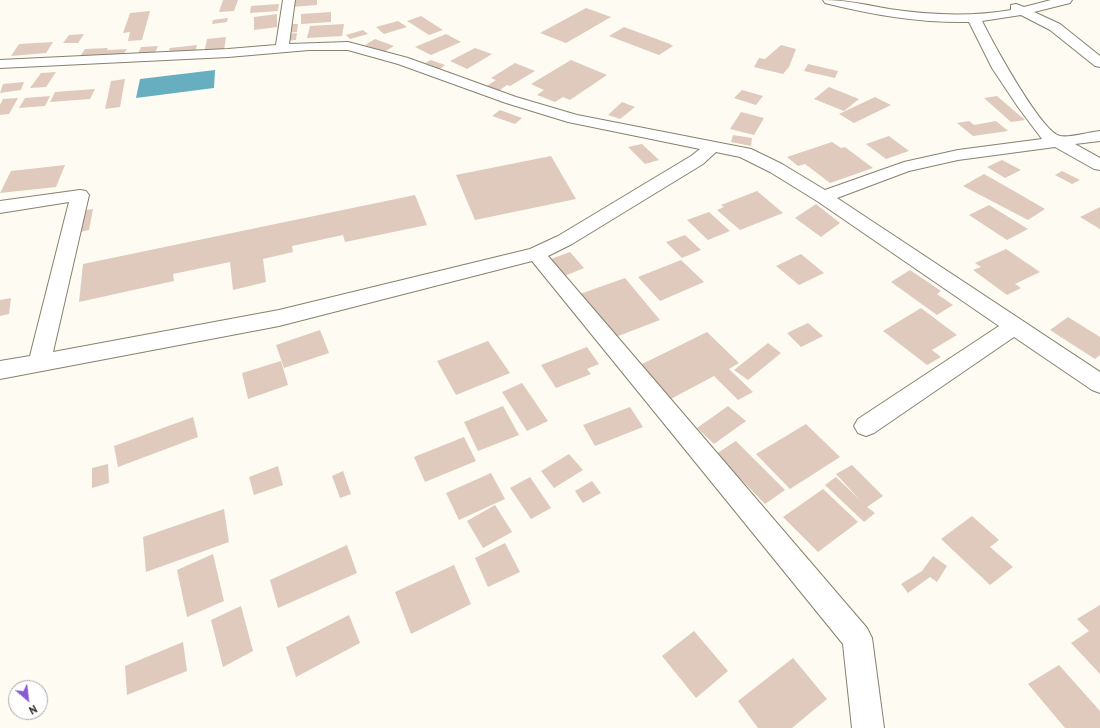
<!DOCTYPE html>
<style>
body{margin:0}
#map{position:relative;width:1100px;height:728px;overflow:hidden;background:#fefbf3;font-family:"PT Sans",sans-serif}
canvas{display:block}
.north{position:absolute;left:8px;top:680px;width:40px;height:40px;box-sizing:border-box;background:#fff;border:1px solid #a9a8a5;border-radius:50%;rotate:152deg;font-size:11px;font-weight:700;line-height:16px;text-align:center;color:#28261e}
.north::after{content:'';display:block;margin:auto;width:14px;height:18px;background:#875ad3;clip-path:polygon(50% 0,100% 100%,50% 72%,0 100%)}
</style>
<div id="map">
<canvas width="1100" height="728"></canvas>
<div class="north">N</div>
</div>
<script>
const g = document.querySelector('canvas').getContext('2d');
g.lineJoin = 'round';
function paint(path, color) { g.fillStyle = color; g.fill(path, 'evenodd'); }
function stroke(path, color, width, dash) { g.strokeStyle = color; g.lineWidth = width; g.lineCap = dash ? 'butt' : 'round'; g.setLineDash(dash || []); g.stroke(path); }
const water = new Path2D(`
 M215 70 214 88 136 98 140 79Z`);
const building = new Path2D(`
 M223 0H238L234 11 219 12Z
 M292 0H317V5L291 7Z
 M279 4 278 11 250 13 251 6Z
 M586 8 611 17 566 43 540 33Z
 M150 11 142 40 128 41 130 32 123 33 130 13Z
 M331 12V22L301 24V14Z
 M277 14V27L254 30V17Z
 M421 16 443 30 429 35 407 21Z
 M228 18 227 22 212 24 213 20Z
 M398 21 407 27 384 34 376 27Z
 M289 24H298L297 32 287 33Z
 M344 24 342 36 307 38 310 26Z
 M624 27 670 44 673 46 659 55 609 36Z
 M363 30 368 34 350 39 346 35Z
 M297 33 296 40 286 41 287 34Z
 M84 34 78 43H63L69 35Z
 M446 34 461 42 431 55 415 47Z
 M226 37 224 51 204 53 207 39Z
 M375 39 394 46 384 52 365 45Z
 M53 42 46 53 11 56 19 44Z
 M197 45 195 53 168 56 170 48Z
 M781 45 796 49 789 67 783 74 754 67 759 58 765 59Z
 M158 46 154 55 137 56 141 47Z
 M108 48 107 50 127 49 123 55 79 58 85 49Z
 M475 48 492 54 467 69 450 61Z
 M431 60 445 65 440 69 425 63Z
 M571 60 607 75 570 100 563 97 555 102 537 95 544 90 531 84Z
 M515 63 535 71 510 86 507 85 497 92 485 87 496 80 491 78Z
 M808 64 838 71 835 78 804 71Z
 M56 72 46 87 30 88 41 73Z
 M125 79 120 107 105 109 111 81Z
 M24 82 21 90 0 93 3 84Z
 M829 87 859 99 844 111 814 99Z
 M95 89 90 99 50 102 55 92Z
 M742 90 763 96 756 105 734 98Z
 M50 96 45 106 19 108 25 98Z
 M997 96 1025 120 1011 122 984 98Z
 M875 97 891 105 854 123 839 114Z
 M18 98 9 114 0 115V105L3 99Z
 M622 102 635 107 620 119 608 115Z
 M500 110 522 118 515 124 492 116Z
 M741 112 764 118 754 135 730 129Z
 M969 121 974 125 996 121 1008 131 973 136 957 123Z
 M733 135 752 138 751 146 731 142Z
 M889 136 909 151 886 159 866 144Z
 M832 142 841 148 845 147 873 168 830 183 805 164 798 166 787 157Z
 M642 144 659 160 645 164 628 147Z
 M551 156 576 199 475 220 456 175Z
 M1002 160 1021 170 1005 178 987 167Z
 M65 165 56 187 0 193 11 171Z
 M1062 171 1080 180 1072 184 1055 175Z
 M984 174 1014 191 1045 209 1028 220 963 186Z
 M757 191 783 213 740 230 717 210 724 207 721 205Z
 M415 195 427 225 345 242 343 235 292 246 293 252 263 259 266 282 233 290 230 262 173 274 174 281 79 302 83 264Z
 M816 204 840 223 821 237 795 218Z
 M989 205 1028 229 1007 240 969 215Z
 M1100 207V229L1080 217Z
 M93 209 89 230 75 233 80 211Z
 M709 212 730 231 708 240 687 220Z
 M685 235 701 250 682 258 666 242Z
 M1006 249 1040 272 1015 284 1021 288 1007 295 973 270 981 267 975 263Z
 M570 252 584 268 562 277 548 260Z
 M801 254 824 273 799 285 776 266Z
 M681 260 704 282 660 301 638 277Z
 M910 270 941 291 937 294 953 305 937 315 891 282Z
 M625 278 660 320 613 338 580 294Z
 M11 298 9 314 0 316V300Z
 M921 308 957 335 932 350 941 357 927 365 883 331Z
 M1068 317 1100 337V355L1095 359 1050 330Z
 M808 323 823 336 801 347 787 333Z
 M320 330 329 353 284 368 276 345Z
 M707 332 739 363 729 369 753 392 738 400 714 376 667 401 636 367Z
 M488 341 510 373 456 395 437 361Z
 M768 343 781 353 748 380 734 370Z
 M587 347 599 364 587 369 591 374 556 388 541 365Z
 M281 361 288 385 248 399 242 373Z
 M522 383 548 421 527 431 502 392Z
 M503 406 519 435 478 451 464 422Z
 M728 406 746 421 714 444 697 428Z
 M630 407 643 427 595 446 583 425Z
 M193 417 198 437 118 467 114 446Z
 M806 424 840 457 790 489 756 454Z
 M464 437 476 461 425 482 414 457Z
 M736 441 785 490 765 504 716 454Z
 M569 454 583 470 554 488 541 471Z
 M108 464 109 483 92 488V468Z
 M852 465 883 496 867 507 875 513 864 522 825 485 836 477 860 500 836 474Z
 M278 466 283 485 254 495 249 477Z
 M343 471 351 494 340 498 332 476Z
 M491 473 505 499 459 520 446 493Z
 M530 477 551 508 531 519 510 488Z
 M592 481 601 493 583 503 575 491Z
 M823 489 858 522 818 552 783 517Z
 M495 505 512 532 483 548 467 521Z
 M224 509 229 542 146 572 143 537Z
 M972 516 999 540 990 547 1013 567 990 585 941 539Z
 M505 543 520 572 488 587 475 558Z
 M347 545 357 573 278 608 270 580Z
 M213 554 224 601 187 617 177 570Z
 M933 556 947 566 937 582 930 577 908 593 901 584 922 571Z
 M454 565 471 604 411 634 395 592Z
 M1100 605V674L1071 643 1089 631 1077 619Z
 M241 606 253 651 223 667 211 620Z
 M349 615 360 643 296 677 286 647Z
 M694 631 728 671 696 698 662 656Z
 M183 642 187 671 127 695 125 666Z
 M793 658 827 699 792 728H758L738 701Z
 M1059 665 1100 711V728H1065L1028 684Z`);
const minor = new Path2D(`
 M283 0H295L289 44 348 42 408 58 516 97 577 115 751 149 782 164 825 190 904 162 958 150 1042 139 1018 107 992 68 969 22C920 23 872 15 825 3L823 0C846 0 867 5 889 9 929 15 971 17 1011 10V5L1016 4 1024 7 1051 0H1072L1070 3 1034 12 1060 24 1100 56V67L1095 66 1050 30 1021 15 982 21C992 41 1041 132 1060 136 1069 138 1090 132 1100 131V141L1075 144 1100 158V170L1094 169 1055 147 958 160 909 171 837 198 1100 372V393L1092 390 1014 337 874 433 866 436 858 433 854 426 858 419 999 326 817 201 770 172 740 157 716 152 703 164 572 244 548 256 867 628 872 638 884 728H852L843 644 532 261 279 326 0 379V361L30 356 69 202 0 213V201L80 190 86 191 89 195 53 352 279 310 530 249 558 236 691 156 700 149 568 122 506 103 398 64 348 50H309L228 57 0 68V60L228 49 276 45Z`);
paint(water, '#66aec0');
paint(building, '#dfcabd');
stroke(minor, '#87816e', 2);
paint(minor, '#fff');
</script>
